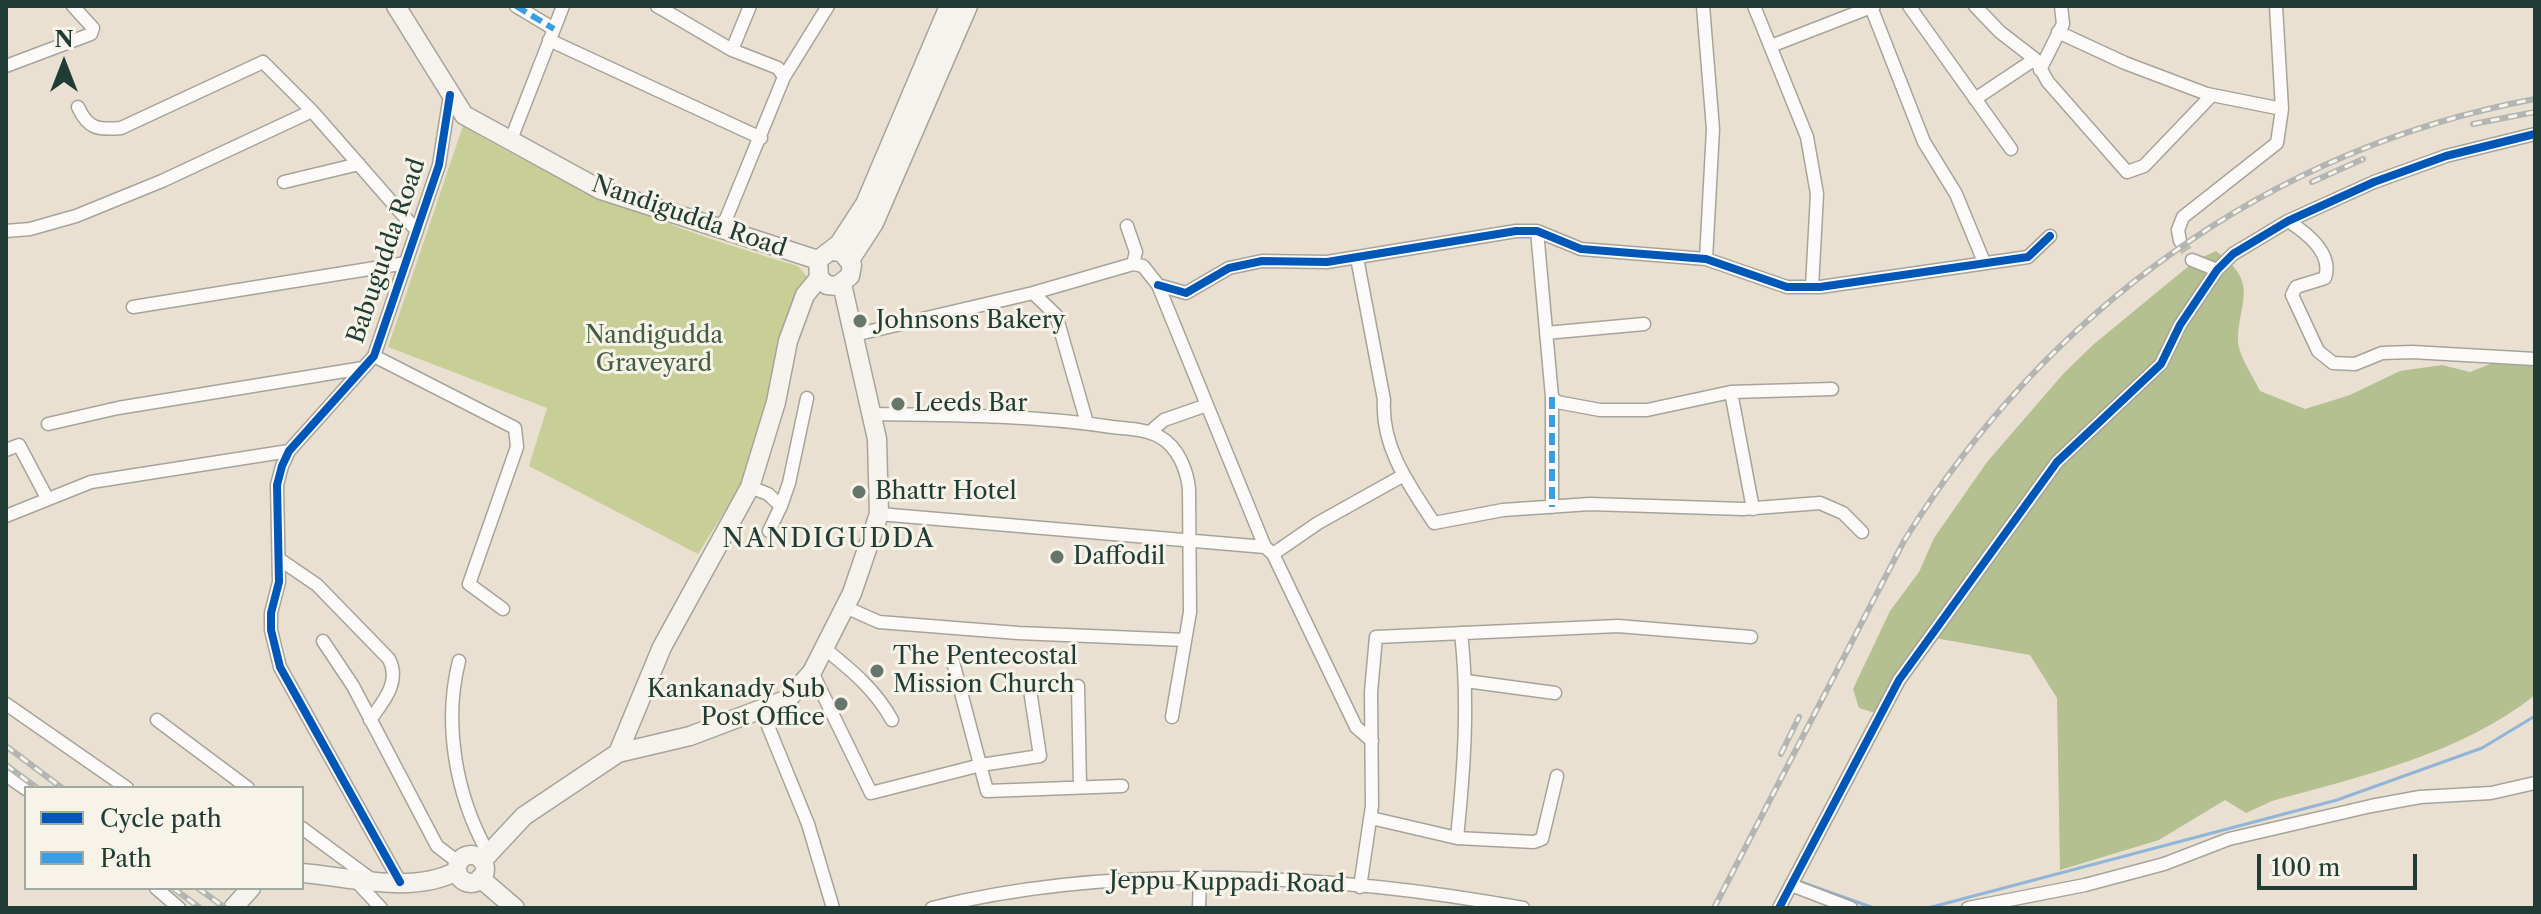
<!DOCTYPE html>
<style>
body{margin:0}
#map{position:relative;width:2541px;height:914px;overflow:hidden;background:#eae0d2;font-family:"Libre Caslon Text",serif}
canvas{display:block}
.frame{position:absolute;inset:0;border:8px solid #1f3d34;pointer-events:none}
.legend{position:absolute;left:24px;top:786px;width:280px;height:104px;box-sizing:border-box;background:#f7f3e8;border:2px solid #a1aaa0;margin:0;padding:10px 14px;list-style:none;font-size:24px;color:#1f3d34}
.legend li{display:flex;align-items:center;gap:16px;height:40px}
.legend b{width:40px;border:2px solid #a1aaa0}
.north{position:absolute;left:24px;top:24px;width:80px;height:80px;-webkit-text-stroke:6px #f7f3e8;paint-order:stroke;rotate:0deg;font-size:22px;font-weight:700;line-height:32px;text-align:center;color:#1f3d34}
.north::after{content:'';display:block;margin:auto;width:28px;height:36px;background:#1f3d34;clip-path:polygon(50% 0,100% 100%,50% 72%,0 100%)}
.scale{position:absolute;left:2257px;top:854px;width:160px;height:36px;box-sizing:border-box;border:4px solid #1f3d34;border-top:0;padding-left:10px;font-size:24px;line-height:28px;white-space:nowrap;color:#1f3d34;-webkit-text-stroke:6px #f7f3e8;paint-order:stroke}
</style>
<div id="map">
<canvas width="2541" height="914"></canvas>
<div class="frame"></div>
<ul class="legend">
<li><b style="height:10px;background:#0057b8"></b>Cycle path</li>
<li><b style="height:10px;background:#3c9ee2"></b>Path</li>
</ul>
<div class="north">N</div>
<div class="scale">100 m</div>
</div>
<script>
const g = document.querySelector('canvas').getContext('2d');
g.lineJoin = 'round';
function paint(path, color) { g.fillStyle = color; g.fill(path, 'evenodd'); }
function stroke(path, color, width, dash) { g.strokeStyle = color; g.lineWidth = width; g.lineCap = dash ? 'butt' : 'round'; g.setLineDash(dash || []); g.stroke(path); }
function write(font, color, halo, rows, align = 'center') {
  g.font = font + ' "Libre Caslon Text",serif'; g.lineWidth = 6; g.setLineDash([]); g.textBaseline = 'middle'; g.strokeStyle = halo; g.fillStyle = color; for (const [text, x, y, turn = 0] of rows) {
    g.save(); g.translate(x, y); g.rotate((+turn || 0) * Math.PI / 180); g.textAlign = isNaN(turn) ? turn : align; if (halo) g.strokeText(text, 0, 0); g.fillText(text, 0, 0); g.restore();
  }
}
const green = new Path2D(`
 M463 126C569 189 680 232 798 266L807 277 779 348 771 395 747 475 698 554 529 466 547 408 388 347Z`);
const forest = new Path2D(`
 M2216 251C2260 283 2239 300 2238 340 2238 356 2254 377 2260 391L2305 409 2350 395 2400 371 2442 365 2470 372 2495 362 2535 363V695C2461 754 2362 776 2272 801L2246 813 2225 800 2159 840 2060 870 2057 698 2030 655 1935 638 1885 716 1859 708 1853 689 1890 611 1919 572 1934 538 1987 462 2064 373 2094 344 2196 260Z`);
const stream = new Path2D(`
 M1801 882 1874 908
 M1928 908 2337 800 2482 748 2535 716`);
const streetTunnel = new Path2D(`
 M2180 241 2192 260`);
const street = new Path2D(`
 M516 6 554 29
 M657 6 732 50 778 68 784 77 726 219 719 227
 M1703 6 1713 129 1706 259
 M1754 6 1807 137 1817 194 1812 287
 M1909 6 2011 149
 M1975 6 2000 32 2035 59 2048 82 2127 172 2144 166 2212 95
 M1871 7 1924 142 1956 194 1984 262
 M2058 32 2125 63 2207 94 2282 109
 M549 40 761 138
 M1771 46 1874 6
 M732 50 750 6
 M6 66 91 34 93 28 73 6
 M2040 70 2063 24 2061 6
 M784 77 828 6
 M1975 99 2035 59
 M78 107C88 129 98 130 121 128L263 62 312 111 417 231
 M510 142 563 6
 M284 182 359 164
 M2288 221C2307 233 2333 254 2325 278L2296 287 2292 295 2318 351 2333 363 2355 364 2382 353 2412 352 2535 359
 M1127 226 1136 252 1133 264
 M6 231 30 229 76 216 162 181 312 111
 M1537 231 1552 397 1557 402 1600 410H1647L1731 392 1832 389
 M2180 241 2178 230 2183 217 2277 143 2282 109 2276 6
 M1357 258 1384 400C1381 447 1409 485 1434 523L1503 510 1590 504 1743 509 1820 503 1843 513 1862 532
 M2192 260 2217 270
 M1158 285 1186 293 1229 268 1262 261 1327 262 1516 231H1537L1581 249 1706 259 1787 287H1820L2028 257 2050 236
 M1033 293 1056 315 1087 423
 M133 307 406 263
 M1546 333 1644 324
 M854 335 1033 293 1133 264 1143 266 1158 285 1207 405 1164 420 1150 432
 M374 356 515 428 517 447 469 584 503 609
 M1731 392 1753 509
 M1552 397V507
 M1207 405 1265 547 1273 554 1356 727 1372 741
 M871 414C952 415 1033 415 1112 427 1128 429 1146 429 1160 437 1178 447 1187 470 1189 489L1190 612 1172 717
 M48 424 118 408 363 368
 M6 450 19 445 47 498
 M750 487 768 494 781 506 769 531
 M781 506 789 483 807 398
 M879 514 1265 547
 M6 516 91 482 289 451
 M1273 554 1318 523 1404 475
 M279 559 317 585 389 659C401 682 383 702 370 720
 M845 607 879 622 1018 633 1185 640
 M323 641 353 686 437 846 458 862
 M824 648C851 670 875 689 892 720
 M459 661C443 724 456 795 487 851
 M953 662 987 791 1122 786
 M812 672 871 793 981 765 1040 756 1030 690
 M1466 681 1555 693
 M1078 686 1080 787
 M6 704 127 788
 M761 709 808 824 833 908
 M157 720 248 788
 M6 775 26 789
 M1371 818 1457 838 1534 842 1542 839 1557 776
 M302 828 371 879
 M1457 838C1464 769 1469 702 1461 633
 M355 880 381 908
 M400 882 280 667 271 630V613L279 582 277 485 282 466 289 451 374 356 439 165 450 95
 M1791 885 1851 908
 M1360 887 1372 806 1371 692 1376 637 1618 626 1751 637
 M156 888 179 908
 M932 908C1115 862 1338 874 1523 908
 M1199 908 1200 879
 M1779 908 1899 680 2057 462 2161 364 2180 325 2217 270 2233 254 2288 221 2374 182 2446 156 2535 134
 M1968 908 2085 885 2164 864 2229 839 2371 806 2420 797 2491 793 2535 783`);
const secondary = new Path2D(`
 M396 6 464 115 601 190 818 260
 M831 251 842 252 852 265 850 276 837 286 827 285 819 278 818 260 839 244 865 204 949 6
 M850 260 874 223 968 6
 M618 753 662 647 750 487 776 402 788 341 805 295 819 278
 M457 869a14 14 0 1 1 28 0a14 14 0 1 1-28 0Z
 M482 861 524 816 618 753 690 736 788 699 812 672 852 593 879 514 877 439 842 284
 M302 873C351 877 411 895 457 871
 M480 878 515 908
 M233 908 251 888`);
const rail = new Path2D(`
 M2473 124 2535 112
 M2312 182 2363 159
 M6 746 62 788
 M1781 754 1799 717
 M6 765 37 788
 M173 888 200 908
 M198 888 225 908
 M1714 908 1904 541C2047 311 2268 149 2535 99`);
const quiet = new Path2D(`
 M516 6 554 29
 M1552 397V507`);
const cycleway = new Path2D(`
 M1158 285 1186 293 1229 268 1262 261 1327 262 1516 231H1537L1581 249 1706 259 1787 287H1820L2028 257 2050 236
 M400 882 280 667 271 630V613L279 582 277 485 282 466 289 451 374 356 439 165 450 95
 M1779 908 1899 680 2057 462 2161 364 2180 325 2217 270 2233 254 2288 221 2374 182 2446 156 2535 134`);
const markers = [
 [860,321,8,"#66766b"],
 [898,404,8,"#66766b"],
 [859,492,8,"#66766b"],
 [1057,557,8,"#66766b"],
 [877,671,8,"#66766b"],
 [841,704,8,"#66766b"]
];
const streetNames = [
 ["Nandigudda Road",689,217,19],
 ["Babugudda Road",387,251,-71],
 ["Jeppu Kuppadi Road",1227,883,1]
];
const poiNames = [
 ["Johnsons Bakery",876,321],
 ["Leeds Bar",914,404],
 ["Bhattr Hotel",875,492],
 ["Daffodil",1073,557],
 ["The Pentecostal",893,657],
 ["Mission Church",893,685],
 ["Kankanady Sub",825,690,"right"],
 ["Post Office",825,718,"right"]
];
const parkNames = [
 ["Nandigudda",654,336],
 ["Graveyard",654,364]
];
const neighbourhoodNames = [
 ["NANDIGUDDA",829,539]
];
paint(green, '#c7ce96');
paint(forest, '#b4c090');
stroke(stream, '#91b5d8', 3);
stroke(streetTunnel, '#c1bfb2', 12, [12, 6]);
stroke(street, '#a6a49a', 15);
stroke(secondary, '#a6a49a', 21);
stroke(street, '#fcfaf8', 12);
stroke(secondary, '#f6f2ed', 18);
stroke(rail, '#b3b5b2', 6);
stroke(rail, '#f7f3e8', 3, [9]);
stroke(quiet, '#3c9ee2', 6, [12, 6]);
stroke(cycleway, '#0057b8', 8);
for (const [x, y, r, color] of markers) { const dot = new Path2D(); dot.arc(x, y, r, 0, 2 * Math.PI); g.fillStyle = color; g.fill(dot); stroke(dot, '#f7f3e8', 3); }
write('24px', '#1f3d34', '#f7f3e8', streetNames);
write('24px', '#1f3d34', '#f7f3e8', poiNames, 'left');
write('24px', '#425e40', '#f7f3e8', parkNames);
g.letterSpacing = '2px';
write('26px', '#1f3d34', '#f7f3e8', neighbourhoodNames);
g.letterSpacing = '0px';
</script>
